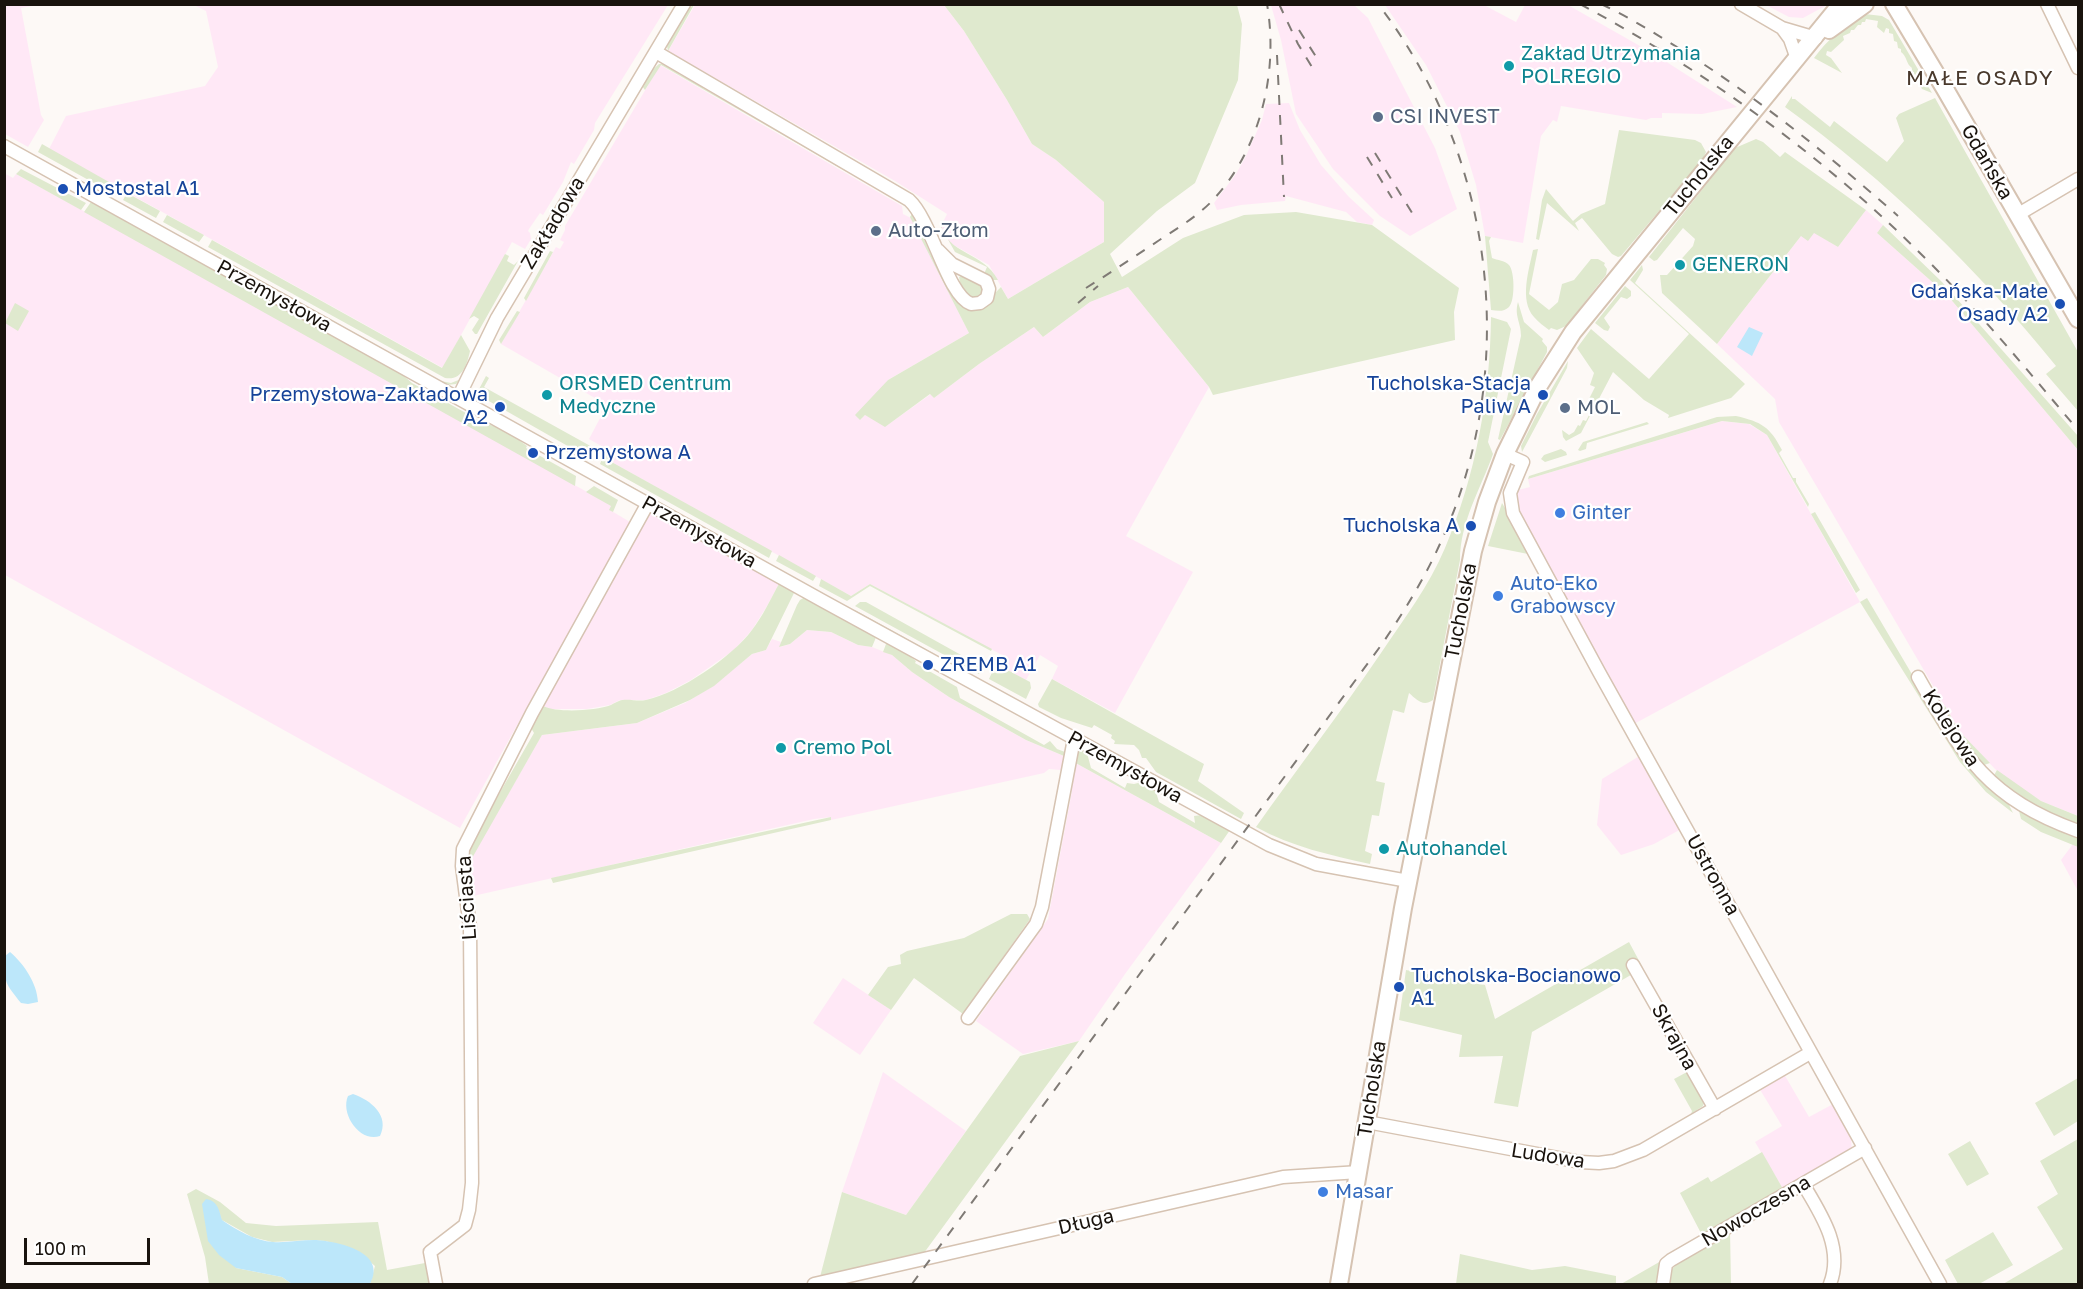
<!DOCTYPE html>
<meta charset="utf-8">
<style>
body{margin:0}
#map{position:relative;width:2083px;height:1289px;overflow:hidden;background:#fdf9f6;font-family:"Golos Text",sans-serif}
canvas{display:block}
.frame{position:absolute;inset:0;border:6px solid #19130d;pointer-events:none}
.scale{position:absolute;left:24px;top:1238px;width:126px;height:27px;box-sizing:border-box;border:3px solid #19130d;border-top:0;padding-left:8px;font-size:18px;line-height:21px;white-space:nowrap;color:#19130d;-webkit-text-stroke:4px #fff;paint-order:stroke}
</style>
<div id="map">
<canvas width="2083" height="1289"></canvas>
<div class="frame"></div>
<div class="scale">100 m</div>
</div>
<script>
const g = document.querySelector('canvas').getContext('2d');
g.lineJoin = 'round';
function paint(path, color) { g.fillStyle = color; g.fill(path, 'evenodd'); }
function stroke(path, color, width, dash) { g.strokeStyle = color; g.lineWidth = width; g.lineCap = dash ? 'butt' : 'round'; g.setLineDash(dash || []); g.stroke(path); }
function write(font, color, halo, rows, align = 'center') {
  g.font = font + ' "Golos Text",sans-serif'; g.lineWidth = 4.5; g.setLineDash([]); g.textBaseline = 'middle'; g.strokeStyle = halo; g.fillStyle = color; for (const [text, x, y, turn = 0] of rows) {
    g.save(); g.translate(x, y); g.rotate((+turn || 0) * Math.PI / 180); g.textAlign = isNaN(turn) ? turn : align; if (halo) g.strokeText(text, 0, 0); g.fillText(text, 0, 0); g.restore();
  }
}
const industrial = new Path2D(`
 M5 4 37 5 21 8 41 115 44 120 28 147 5 134Z
 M194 5H668L595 123 594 130 574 164 571 162 563 182 543 215 540 213 529 229 528 231 530 233 531 239 525 249 512 242 443 368 49 149 66 116 205 86 218 67 206 11Z
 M695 5H944L964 31 1007 100 1032 144 1056 160 1104 202V242L1008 299 989 265 950 243 941 226 947 214 895 181 668 51Z
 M1271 5H1354L1368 18 1435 148 1457 209 1410 236 1380 216 1333 169 1296 114 1281 40Z
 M1385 5H1484L1516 22 1525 5H1568L1654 54 1737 107 1702 114 1662 113V118H1651L1646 120 1561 106 1557 122 1553 120 1541 136 1523 243 1485 236 1476 185 1460 132 1426 65Z
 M1766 5 1827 4V5L1803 18 1789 17Z
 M660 65 902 206 903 214 911 218 969 333 888 380 860 420 865 415 886 426 931 394 934 398 979 364 1034 327 1043 337 1090 302 1128 287 1209 387 1126 536 1193 572 1115 713 1052 679 1058 666 1040 655 1026 680 998 665 1002 655 870 584 851 596 608 460 612 452 589 439 607 405 501 344 556 247 560 249 564 242 560 240 565 230V226Z
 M1289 103 1300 130 1321 165 1349 197 1374 220 1372 225 1357 222 1346 212 1286 196 1285 201 1241 205 1217 210 1214 203 1236 174 1246 156 1262 120 1266 104Z
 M4 173 13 178 16 174 206 278 612 506 610 510 630 522 460 828 5 575Z
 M1866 210 1883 225 1877 233 1948 296 2078 450V816L2041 801 2017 786 1995 769 1960 732 1779 422 1775 399 1717 344 1801 236 1814 232 1838 247Z
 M1722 421 1749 424 1767 435 1860 602 1632 725 1517 513 1514 491 1530 487 1528 479Z
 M652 512 780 582 767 606 752 630 734 650 691 680 666 693 646 700H620L610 705 587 709H549L543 706 648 514Z
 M807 630 831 632 858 645 872 647 892 655 912 672 949 697 1026 740 1064 756 1061 770 1049 769 1044 773 831 820V817L814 819 473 896 466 867 542 735 637 723 685 703 713 686 752 654 766 650 772 639 781 642 780 647 790 644Z
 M1641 755 1683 828 1654 844 1621 855 1597 825 1602 779Z
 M1072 761 1221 843 1125 974 1079 1041 1023 1054 976 1021 1048 919 1072 791 1068 789Z
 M2073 844 2078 847V891L2061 860Z
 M843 978 891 1010 860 1055 813 1023Z
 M883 1072 966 1131 906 1215 842 1192Z
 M1784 1074 1809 1117 1835 1103 1850 1131 1852 1149 1783 1189 1755 1142 1782 1126 1759 1088Z`);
const green = new Path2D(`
 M694 5 668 51 667 46 690 7Z
 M944 5H1237L1242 24 1238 80 1195 183 1157 211 1110 254 1122 277 1183 238 1244 215 1296 212 1372 225 1459 288 1454 312 1455 340 1213 395 1209 387 1128 287 1090 302 1043 337 1034 327 979 364 934 398 930 394 885 427 865 415 860 420 855 415 888 380 969 333 910 217 912 214 947 288 959 301 992 300 995 293 1001 287 1008 299 1104 242V202L1056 160 1032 144 1007 100 964 31Z
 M1865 14 1882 16 1889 20 1932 93 1922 89 1914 75V72H1911L1912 68C1906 64 1907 56 1901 52V49L1898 48 1897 42 1894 41 1893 34 1889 33V29L1886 28 1884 33 1877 27 1878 21 1866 19 1865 22H1862L1861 25H1858L1854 30H1851L1850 33 1843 36 1844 40 1831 52 1827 51 1826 55 1831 58 1842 73 1814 58C1827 40 1845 25 1865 14Z
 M659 64H664L679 74 703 86V88L846 170 847 172 661 65 645 90 642 86 650 72Z
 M1792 96V99H1795L1830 127 1834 121 1887 162 1904 141 1896 118 1899 114 1935 98 2078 352V411L2046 374 2056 366C1977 268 1887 181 1785 107Z
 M1619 130 1695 140 1701 143 1706 152 1703 159 1621 256 1618 257 1612 254 1582 218 1575 223 1579 231 1547 203 1539 240 1536 239 1542 200 1546 189 1573 221 1581 214 1605 204Z
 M1756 139 1763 142 1780 157 1785 152 1866 210 1838 247 1814 233 1808 241 1801 236 1717 344 1662 293 1660 275H1667L1693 246 1695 239 1683 228 1657 260 1654 261 1649 257 1735 148Z
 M42 144 116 186 112 193 38 152Z
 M21 169 86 203 81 210 16 174Z
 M127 193 160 211 156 218 123 200Z
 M80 196 87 197 397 370 412 383 482 422 505 430 527 446 526 448 576 476 575 486 84 212 91 202Z
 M167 215 204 235 199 242 163 222Z
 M941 224C947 255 983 251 998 280H992L984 274 987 267 955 252 941 227Z
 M1883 225 1942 282 2078 436V450L1948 296 1877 233Z
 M1485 236 1491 237 1489 241 1492 258C1497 260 1506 261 1509 265 1515 272 1515 301 1509 307 1504 312 1498 311 1491 310Z
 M212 240 442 368 461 335 470 351C467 365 462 381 445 378L208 247Z
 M1538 249 1529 294 1549 310 1558 302 1562 284 1574 280 1591 259H1598L1605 263 1604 265 1607 269 1606 275 1566 326 1557 330 1551 328 1549 330C1544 326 1538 322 1534 317 1519 300 1529 270 1533 250Z
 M208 251 441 381 451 383 461 379 456 384 446 385 210 254Z
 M550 251 553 252 526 301 524 298Z
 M505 254 509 256 507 261 514 265 518 261 477 334H475L472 330 479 319 474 316 469 319Z
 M1642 265 1643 270 1635 283 1745 384 1731 398 1668 418 1669 415 1644 400 1613 372 1581 433 1566 441 1563 437 1562 430 1569 435 1574 432 1578 425 1580 426 1583 420 1586 421 1593 407 1587 403 1595 387 1590 385 1594 373 1577 348 1591 329 1649 379 1689 334 1630 280Z
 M962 276 982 285 984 288 983 294 974 299C966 295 960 286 959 277Z
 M1625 286 1631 291V296L1627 299 1621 297 1604 318 1610 327 1608 331 1604 330 1595 323Z
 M1518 302 1524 322 1543 339 1542 341 1547 347V352L1500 440 1498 439 1521 336C1521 322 1514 316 1518 302Z
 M15 303 29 311 18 331 5 323Z
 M517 311 520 312 501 344 499 340Z
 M1491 317 1507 322 1511 329 1488 442 1493 454C1481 488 1460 522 1460 560L1433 700C1423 707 1417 700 1409 693L1404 713 1393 710 1376 781 1385 783 1379 816 1372 815 1365 851 1372 854 1370 864C1330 855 1292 847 1256 827 1297 769 1341 712 1381 653 1404 619 1429 586 1445 548 1476 475 1490 396 1491 317Z
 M1568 361 1567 368 1522 452 1521 446 1537 414Z
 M486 376 489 378 484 387 594 448 591 454 587 457 480 396 478 391Z
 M1736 416C1762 422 1770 427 1782 450L1779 453 1793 478H1796V482L1809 504 1808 507 1767 435 1750 424 1722 421 1528 479 1529 476 1717 417Z
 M1647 422 1649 424 1587 443 1586 449 1580 451 1578 450 1583 442Z
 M606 448 612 452 608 460 772 551 769 558 600 464Z
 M1561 449 1566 452 1567 455 1545 462 1541 459 1544 455Z
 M602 470 765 561H764L607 475Z
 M594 486 618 500 613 512 609 510 611 506 586 492Z
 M1502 503 1533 555 1488 546Z
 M1815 512 1860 590 1856 593 1811 514Z
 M779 555 816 576 813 581 776 561Z
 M821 579 851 596 870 584 992 649 991 651 870 586 847 601 819 586Z
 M780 582 793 589 794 593 766 650 752 654 714 686 690 700 637 723 542 735 467 867 473 896 471 897C462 853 466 845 488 806L491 808 534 733 531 728 543 706C557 713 595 711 611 705 613 704 616 702 619 701 627 698 637 702 646 700 679 693 732 657 752 630 763 616 771 598 780 582Z
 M805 597 877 635 872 647 858 645 831 632 807 630 790 644 779 647 797 605 800 600Z
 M1867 598 1959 754 1986 784 2007 801 2013 813 1986 792 1960 762 1860 602Z
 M860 602H866L979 665 981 670 979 674 855 606Z
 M855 610 951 663V664L856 613Z
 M889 643 898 647 916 661 915 663 957 687 960 698 1044 745 1050 741 1057 749 1065 752 1064 756 1026 740 949 697 912 672 892 655 883 652 886 644Z
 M1000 666 1030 682 1031 688 1026 699 989 679 994 668Z
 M1052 679 1204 764 1198 781 1244 813 1241 819 1156 772 1146 758H1142L1139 750 1134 745 1114 744 1115 741 1111 738 1112 735 1094 725 1092 728 1061 718 1039 707 1038 704Z
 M1945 706 1960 732 1990 763 1981 766 1941 709Z
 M1078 749H1082L1087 753 1091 768 1125 788 1127 783 1134 784 1142 782 1155 789 1159 802 1195 823 1194 816 1202 815 1230 830 1221 843 1072 761Z
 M1997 770 2041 801 2078 816V827L2022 801 1993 777Z
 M2021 809 2078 834V847L2041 832 2021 819 2019 811Z
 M831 817V820L553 883 551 878Z
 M1011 914H1027L1030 919 963 1014 914 978 891 1010 868 995 888 967 901 964 900 955 907 951 964 938Z
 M1629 942 1643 968 1532 1032 1518 1107 1494 1103 1503 1056 1459 1057 1462 1035 1399 1020 1406 970 1485 985 1495 1019Z
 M1079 1041 921 1257 820 1277 842 1192 906 1215 1020 1056Z
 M1687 1072 1704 1102 1703 1106 1691 1114 1692 1111 1674 1079Z
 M2078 1078V1121L2054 1136 2035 1103Z
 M2078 1139V1284H2003L2063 1249 2037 1207 2058 1194 2040 1161Z
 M1970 1141 1989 1174 1967 1186 1948 1154Z
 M1762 1152 1783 1189 1703 1237 1680 1193 1708 1177 1711 1182Z
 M196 1189 220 1202 246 1223 276 1226 378 1222 387 1270 425 1263 430 1284H370L375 1266 357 1251 345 1246 325 1241 311 1240 272 1242 252 1237 222 1220 218 1206 236 1268 282 1277 292 1284H209L205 1257 187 1194Z
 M1730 1230 1731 1284H1666V1276L1684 1256Z
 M1993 1232 2013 1265 1979 1284H1958L1945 1260Z
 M1460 1254 1532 1270 1565 1266 1616 1276V1284H1456Z
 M1661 1261V1284H1621Z`);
const water = new Path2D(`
 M1749 327 1763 333 1752 356 1737 347Z
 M10 952C24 964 37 983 38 1002L28 1004 21 1003C6 984 3 982 5 956Z
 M353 1094C371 1100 390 1116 380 1136 360 1143 340 1114 348 1096Z
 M206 1199C218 1201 219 1210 222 1220 236 1230 256 1241 273 1242 286 1243 301 1240 314 1240 338 1241 388 1252 370 1284H292L282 1277 236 1268 219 1255 208 1241 202 1204Z`);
const minor = new Path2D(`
 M1741 4 1782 28 1816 38
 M2047 4 2078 68
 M1782 28 1790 39 1797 59
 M656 52 909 200C932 221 947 295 971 304L980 303 987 298 989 289 986 281 952 264 938 250
 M4 146 823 601 1269 845 1316 864 1408 881
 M2017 215 2078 179
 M458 398 497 318 684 4
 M1505 454 1523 462 1510 493 1513 513 1599 672 1940 1284
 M1918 677C1963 757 1989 799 2078 831
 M1633 965 1715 1109
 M968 1018 1036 924 1042 907 1074 739
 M1367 1122 1580 1162 1599 1163 1614 1161 1643 1150 1810 1053
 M1803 1184C1821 1214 1844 1248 1830 1284
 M436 1284 430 1252 465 1225 469 1210 472 1183 470 927 462 866 463 849 532 713 648 503
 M814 1284 1283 1177 1359 1172
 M1663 1284 1666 1264 1671 1260 1865 1148`);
const major = new Path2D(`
 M1894 4 1945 89 2078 319
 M1829 30 1865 4
 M1339 1284 1403 908 1473 551 1487 502 1505 454 1538 387 1573 332 1841 4`);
const rail = new Path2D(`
 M1279 4 1298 44 1312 67
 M1580 4C1707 72 1822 155 1924 257 1979 311 2028 371 2078 430
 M1601 4C1631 18 1659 36 1688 54 1763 102 1831 157 1898 216
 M1299 30 1320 63
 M1277 55 1284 197
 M1375 153 1414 216
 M1367 157 1392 198
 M1086 288C1110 273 1134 257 1158 241 1176 229 1195 218 1210 203 1260 152 1279 73 1267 4
 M1078 303 1098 286
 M912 1284 1382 644C1403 613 1423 581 1439 546 1521 371 1496 157 1378 4`);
const markers = [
 [1509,66,6,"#0f9aa8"],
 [1378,117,6,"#5c6f8a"],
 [63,189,6,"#1a4fb4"],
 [876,231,6,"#5c6f8a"],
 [1680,265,6,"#0f9aa8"],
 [2060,304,6,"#1a4fb4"],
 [547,395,6,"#0f9aa8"],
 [1543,395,6,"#1a4fb4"],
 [500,407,6,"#1a4fb4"],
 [1565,408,6,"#5c6f8a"],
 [533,453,6,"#1a4fb4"],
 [1560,513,6,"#3f7fe0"],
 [1471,526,6,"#1a4fb4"],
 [1498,596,6,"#3f7fe0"],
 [928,665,6,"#1a4fb4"],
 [781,748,6,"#0f9aa8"],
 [1384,849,6,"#0f9aa8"],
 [1399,987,6,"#1a4fb4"],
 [1323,1192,6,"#3f7fe0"]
];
const cultureNames = [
 ["Zakład Utrzymania",1521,54],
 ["POLREGIO",1521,77],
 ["GENERON",1692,265],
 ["ORSMED Centrum",559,384],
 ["Medyczne",559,407],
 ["Cremo Pol",793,748],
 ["Autohandel",1396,849]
];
const serviceNames = [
 ["CSI INVEST",1390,117],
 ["Auto-Złom",888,231],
 ["MOL",1577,408]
];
const streetNames = [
 ["Gdańska",1987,162,60],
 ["Tucholska",1699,176,-51],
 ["Zakładowa",553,223,-59],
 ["Przemysłowa",274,296,29],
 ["Przemysłowa",699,532,29],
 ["Tucholska",1461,611,-79],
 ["Kolejowa",1951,728,57],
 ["Przemysłowa",1125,767,29],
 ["Ustronna",1713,875,61],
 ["Liściasta",467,898,-94],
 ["Skrajna",1674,1037,61],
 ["Tucholska",1372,1089,-81],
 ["Ludowa",1548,1156,9],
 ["Nowoczesna",1756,1211,-30],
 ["Długa",1086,1222,-13]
];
const transitNames = [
 ["Mostostal A1",75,189],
 ["Gdańska-Małe",2048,292,"right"],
 ["Osady A2",2048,315,"right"],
 ["Tucholska-Stacja",1531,384,"right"],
 ["Paliw A",1531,407,"right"],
 ["Przemysłowa-Zakładowa",488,395,"right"],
 ["A2",488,418,"right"],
 ["Przemysłowa A",545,453],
 ["Tucholska A",1459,526,"right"],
 ["ZREMB A1",940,665],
 ["Tucholska-Bocianowo",1411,976],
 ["A1",1411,999]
];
const shopNames = [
 ["Ginter",1572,513],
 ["Auto-Eko",1510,584],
 ["Grabowscy",1510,607],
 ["Masar",1335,1192]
];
const neighbourhoodNames = [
 ["MAŁE OSADY",1980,78]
];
paint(industrial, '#ffe8f6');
paint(green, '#dfe9ce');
paint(water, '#bce7fa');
stroke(minor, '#d6c3b2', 15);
stroke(major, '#d6c3b2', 20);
stroke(minor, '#fff', 12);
stroke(major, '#fff', 16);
stroke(rail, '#7f7a75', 2, [10, 10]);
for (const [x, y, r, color] of markers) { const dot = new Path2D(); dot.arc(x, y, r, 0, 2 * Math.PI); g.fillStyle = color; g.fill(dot); stroke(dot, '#fff', 2); }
write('20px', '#0d838f', '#fff', cultureNames, 'left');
write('20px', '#4e5e75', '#fff', serviceNames, 'left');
write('20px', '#19130d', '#fff', streetNames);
write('20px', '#164399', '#fff', transitNames, 'left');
write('20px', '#366cbe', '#fff', shopNames, 'left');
g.letterSpacing = '1.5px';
write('21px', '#49392c', '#fff', neighbourhoodNames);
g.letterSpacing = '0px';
</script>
